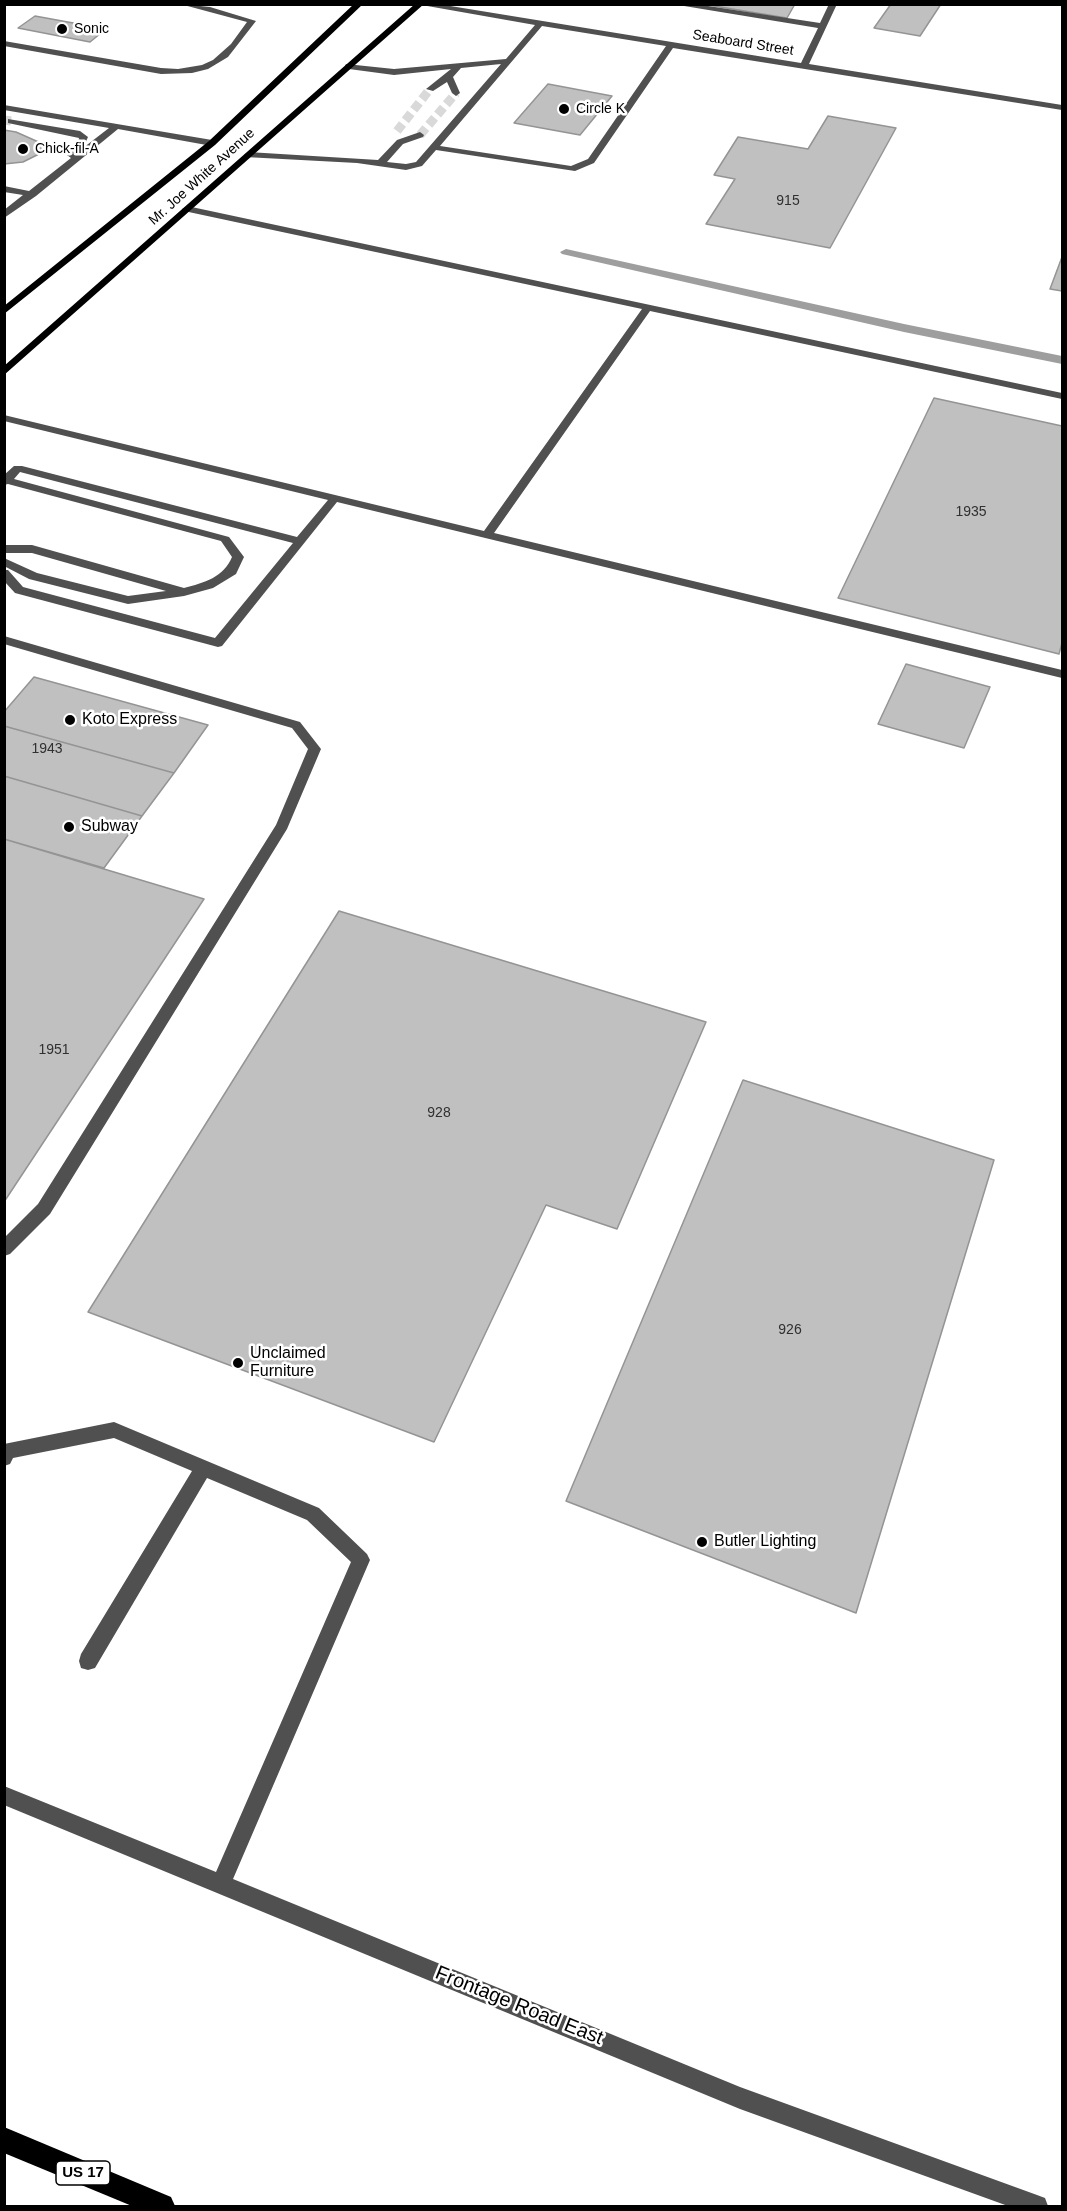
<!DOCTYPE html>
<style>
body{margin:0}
#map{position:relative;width:1067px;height:2211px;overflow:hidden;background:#fff;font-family:Helvetica,sans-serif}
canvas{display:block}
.frame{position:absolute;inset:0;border:6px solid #000;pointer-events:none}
</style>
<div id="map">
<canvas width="1067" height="2211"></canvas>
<div class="frame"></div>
</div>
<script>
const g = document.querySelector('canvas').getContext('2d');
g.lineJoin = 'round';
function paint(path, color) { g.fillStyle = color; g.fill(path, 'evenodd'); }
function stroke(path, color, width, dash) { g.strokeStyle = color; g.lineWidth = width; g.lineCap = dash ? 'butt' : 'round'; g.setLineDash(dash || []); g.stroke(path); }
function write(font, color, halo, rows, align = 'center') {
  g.font = font + ' Helvetica,sans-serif'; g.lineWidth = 5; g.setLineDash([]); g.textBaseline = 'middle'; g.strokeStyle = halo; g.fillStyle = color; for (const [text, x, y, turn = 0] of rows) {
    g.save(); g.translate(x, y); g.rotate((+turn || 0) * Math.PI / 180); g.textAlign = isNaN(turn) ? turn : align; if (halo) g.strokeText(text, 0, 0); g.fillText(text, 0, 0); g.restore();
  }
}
const stream = new Path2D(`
 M566 249 904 324 1062 356V364L904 332 562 254 560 252Z`);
const building = new Path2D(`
 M702 4H795L787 18Z
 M891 4H941L920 36 874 28Z
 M35 16 106 29 90 42 18 28Z
 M548 84 612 96 580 135 514 123Z
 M828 116 896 128 830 248 706 224 735 179 714 175 738 137 808 149Z
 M4 130 16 132 43 144 39 154 23 162 4 164Z
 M1062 257V291L1050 289Z
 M934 398 1062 426V643L1059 654 838 598Z
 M906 664 990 687 964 748 878 724Z
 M34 677 208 725 174 773 4 726V712Z
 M4 726 174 773 142 816 4 776Z
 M4 776 142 816 104 868 4 839Z
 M4 839 204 899 4 1202Z
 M339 911 706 1022 617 1229 546 1205 434 1442 88 1312Z
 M743 1080 994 1160 856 1613 566 1501Z`);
const minorTunnel = new Path2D(`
 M4 120 11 121
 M397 131 430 89
 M420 135 456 93`);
const minor = new Path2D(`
 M180 4 210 7 256 21 228 57 208 69 192 73 161 74 4 46V41L161 68 178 69 202 65 213 60 231 44 247 22Z
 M416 4H438L801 63 818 28 672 4H695L820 23 829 4H837L809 64 1062 105V110L673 48 594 163 575 171 436 150 422 166 406 170 357 163 245 157 244 155 248 152 378 160 397 140 420 132 424 135 423 137 403 144 387 162 406 164 416 162 501 64 461 68 453 77 460 93 456 96 452 93 447 82 433 91 426 89 451 69 394 75 349 69 345 66 346 64 394 69 506 59 535 25ZM542 26 666 46 588 159 571 166 440 146Z
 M4 105 212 140 216 143 212 146 118 129 36 196 4 218V210L23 195 4 192V186L29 191 71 158 67 155 78 143 79 138 8 123V119L80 131 88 137 83 148 109 128 4 110Z
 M187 206 1062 393V399L650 311 494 533 1062 670V678L337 502 222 646 218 647 15 593 4 581V570H8L23 587 215 638 293 543 20 472 14 479 229 537 244 557 236 574 213 588 184 596 128 604 29 579 4 566V558L37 573 128 596 166 591 32 553H4V545H32L184 588C204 583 224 577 232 557L221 541 8 484 4 485V475L14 466H22L297 537 328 500 4 421V415L484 531 642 309 184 211 182 209Z
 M4 636 300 722 321 749 287 829 50 1214 10 1254 4 1256V1238L38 1204 276 825 308 749 292 728 4 644Z
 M114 1422 319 1508 367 1554 370 1560 233 1879 740 2087 1037 2195 1045 2198 1048 2206H1008L740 2109 4 1805V1786L216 1872 351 1562 307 1520 207 1478 95 1668 88 1670 81 1668 79 1661 81 1654 192 1471 114 1438 13 1458 10 1464 4 1466V1444Z`);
const major = new Path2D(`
 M354 4H363L215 145 4 314V306L209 141Z
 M415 4H424L4 375V366Z`);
const highway = new Path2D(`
 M4 2127 171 2197 175 2206H132L4 2153Z`);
const markers = [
 [62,29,6,"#000"],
 [564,109,6,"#000"],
 [23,149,6,"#000"],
 [70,720,6,"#000"],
 [69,827,6,"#000"],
 [238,1363,6,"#000"],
 [702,1542,6,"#000"]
];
const farPoinames = [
 ["Sonic",74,29],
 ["Circle K",576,109],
 ["Chick-fil-A",35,149]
];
const farStreetnames = [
 ["Seaboard Street",743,43,9],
 ["Mr. Joe White Avenue",202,177,-42]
];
const numberNames = [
 ["915",788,201],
 ["1935",971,512],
 ["1943",47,749],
 ["1951",54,1050],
 ["928",439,1113],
 ["926",790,1330]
];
const shields = [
 [83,2173,54]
];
const shieldNames = [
 ["US 17",83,2173]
];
const poiNames = [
 ["Koto Express",82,720],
 ["Subway",81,827],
 ["Unclaimed",250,1354],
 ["Furniture",250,1372],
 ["Butler Lighting",714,1542]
];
const nearStreetnames = [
 ["Frontage Road East",519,2006,22]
];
paint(stream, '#9e9e9e');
paint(building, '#c0c0c0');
stroke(building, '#949494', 1.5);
stroke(minorTunnel, '#d9d9d9', 9, [9, 4.5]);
paint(minor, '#505050');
paint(major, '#000');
paint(highway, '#000');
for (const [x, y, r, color] of markers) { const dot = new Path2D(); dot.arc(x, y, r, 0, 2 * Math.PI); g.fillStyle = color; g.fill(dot); stroke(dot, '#fff', 2); }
write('14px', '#000', '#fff', farPoinames, 'left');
write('14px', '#000', '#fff', farStreetnames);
write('14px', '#303030', null, numberNames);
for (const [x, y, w] of shields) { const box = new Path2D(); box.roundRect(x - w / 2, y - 12, w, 24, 4.5); g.fillStyle = '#fff'; g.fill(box); stroke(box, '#000', 1.5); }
write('bold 15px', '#000', null, shieldNames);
write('16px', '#000', '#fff', poiNames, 'left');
write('20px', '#000', '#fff', nearStreetnames);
</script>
